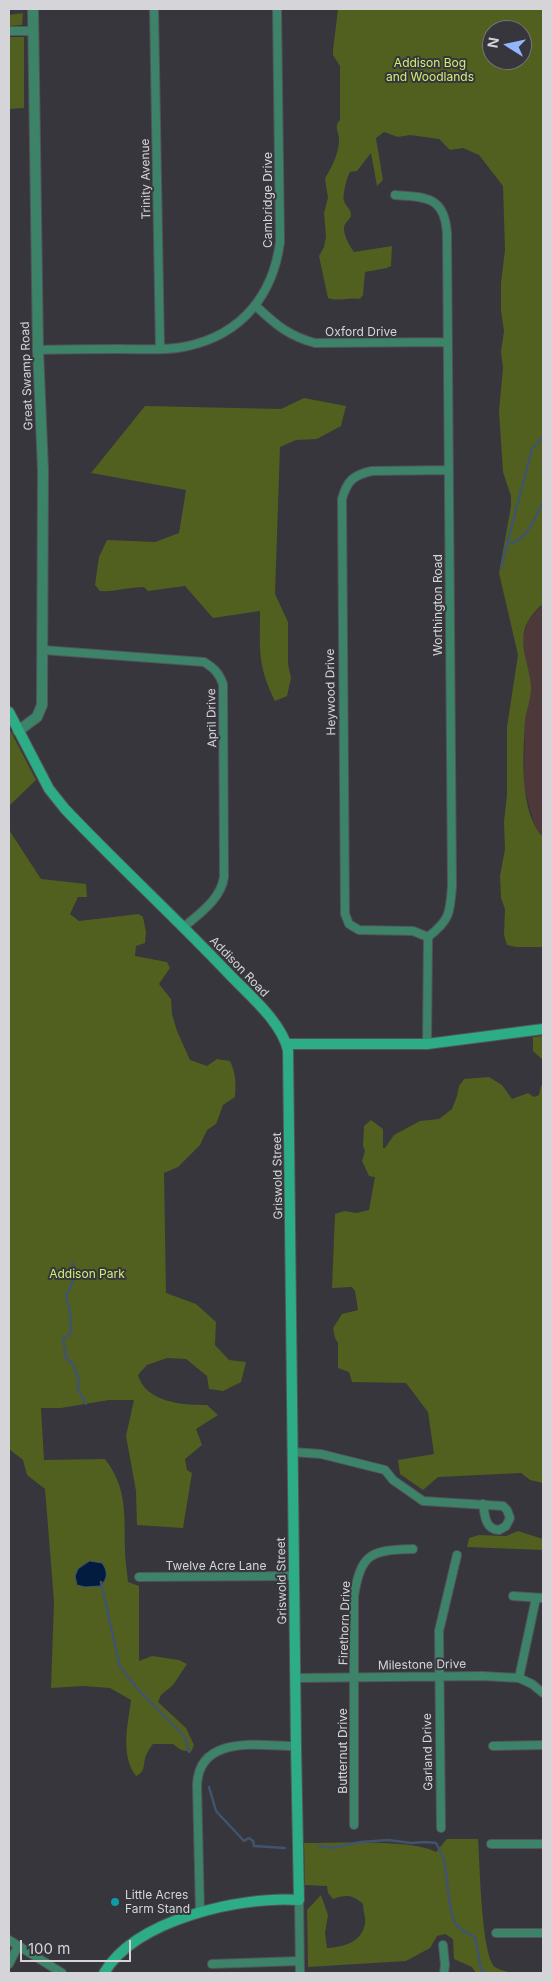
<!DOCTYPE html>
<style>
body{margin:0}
#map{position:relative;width:552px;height:1982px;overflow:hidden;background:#36363c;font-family:Inter,sans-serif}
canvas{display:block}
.frame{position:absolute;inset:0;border:10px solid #d5d5d9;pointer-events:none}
.north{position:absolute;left:482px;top:20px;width:50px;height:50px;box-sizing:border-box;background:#36363c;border:1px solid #76767b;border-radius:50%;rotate:280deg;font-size:14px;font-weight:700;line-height:20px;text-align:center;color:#d5d5d9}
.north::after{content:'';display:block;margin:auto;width:18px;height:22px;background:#93b7fd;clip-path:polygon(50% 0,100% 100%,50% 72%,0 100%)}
.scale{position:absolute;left:20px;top:1940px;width:111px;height:22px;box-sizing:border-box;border:2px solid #d5d5d9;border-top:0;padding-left:6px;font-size:15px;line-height:18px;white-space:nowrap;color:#d5d5d9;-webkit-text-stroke:4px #36363c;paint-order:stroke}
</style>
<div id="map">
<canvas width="552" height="1982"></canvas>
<div class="frame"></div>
<div class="north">N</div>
<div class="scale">100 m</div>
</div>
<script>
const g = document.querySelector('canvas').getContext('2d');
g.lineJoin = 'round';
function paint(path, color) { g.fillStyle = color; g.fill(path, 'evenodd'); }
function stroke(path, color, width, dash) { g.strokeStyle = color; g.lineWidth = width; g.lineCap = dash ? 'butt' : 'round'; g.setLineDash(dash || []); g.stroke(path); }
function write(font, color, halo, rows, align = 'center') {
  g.font = font + ' Inter,sans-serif'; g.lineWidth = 4; g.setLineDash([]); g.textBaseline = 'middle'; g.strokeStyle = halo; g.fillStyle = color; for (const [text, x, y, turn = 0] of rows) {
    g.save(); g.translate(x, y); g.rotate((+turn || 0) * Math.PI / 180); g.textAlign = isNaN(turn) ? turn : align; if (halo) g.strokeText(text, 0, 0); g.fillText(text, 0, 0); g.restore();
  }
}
const education = new Path2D(`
 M543 604V837L535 827 524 787 525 723 531 686 526 666 523 638 528 621Z`);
const green = new Path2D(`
 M338 9H543V604C536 609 528 619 525 628 519 648 531 670 531 688 531 700 526 711 525 722 523 754 519 813 543 837V947H516L507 945 504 935 505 909 501 898 500 876 505 849 504 822 507 795V727L518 655 499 573 511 506V496L503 472 499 411 503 368 501 352 504 331 501 310V283L505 250 503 186 479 155 463 148 450 150 439 139 410 135 398 137 384 132 376 138 383 180 377 186 371 153 357 171 350 172C347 177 342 196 344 201 346 207 351 208 351 216 349 220 345 223 344 227 343 234 350 247 354 252L392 246 391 266 387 268 365 272 363 295 360 299C349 297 339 302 328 298L319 256 324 247 326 237 324 213 328 198 325 179C332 165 337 159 339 142 340 133 333 126 340 120V66L333 55V50ZM492 30H522V60H492Z
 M23 13 22 25 9 26V15Z
 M9 37H24V108L9 109Z
 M304 398 346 406 341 426 317 439 296 440 280 447 275 594 288 622V664L291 678 287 696 275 701C257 665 260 649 260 611L213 618 185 586 148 591 144 587C129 587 116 592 100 591L95 585 99 557 107 540 155 542 179 533 186 490 91 473 145 406 281 409Z
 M9 728 36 780 9 806Z
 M9 830 41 879 86 884 87 897H78L70 914 79 921 139 914 143 917 146 932 145 943 136 946 135 956 167 962 170 968 159 984 171 999 172 1014 177 1031 190 1060 207 1066 217 1059 230 1061C236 1073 236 1084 235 1097L223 1105 216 1124 207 1130 200 1145 178 1167 164 1173 166 1293 196 1304 216 1322 215 1345 229 1360 246 1362 241 1382 223 1391 209 1389 207 1376 186 1359 167 1358 147 1365 138 1375C146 1403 183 1405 207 1405L218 1415 196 1429 202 1445 185 1459 187 1470 192 1473 183 1528 137 1525 136 1491 126 1436 134 1400H109L61 1408H41L44 1460 105 1459C128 1489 124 1516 125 1550 125 1561 127 1571 128 1582L139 1586V1661L152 1656 179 1660 187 1664 173 1685 161 1695 158 1702 186 1728 194 1745 191 1752 181 1750 173 1744H153C150 1748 146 1754 145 1759 143 1767 145 1772 136 1776 120 1755 128 1724 131 1700L110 1688 83 1686 51 1688 54 1601 45 1489 27 1475 23 1460 9 1449ZM87 1562 102 1563C108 1572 108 1579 100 1586L85 1587 76 1579C75 1569 80 1567 87 1562Z
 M543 1036V1060L533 1051V1037Z
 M489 1077 502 1085 512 1099 528 1093 534 1097 539 1095 541 1086 543 1084V1483L530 1480 521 1473 438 1477 423 1490 400 1474 398 1460 434 1454 428 1412 406 1383 352 1382 349 1372 338 1368V1343L335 1338 333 1328 342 1314 358 1310 355 1291 352 1287 332 1288 335 1214 344 1211 356 1213 369 1210 375 1177 369 1176 362 1161 365 1151 363 1146 364 1126 371 1120 383 1129V1148H385L394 1135 420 1121 439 1119 452 1109 457 1096 459 1086 464 1079Z
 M518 1531 543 1539V1550L467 1547 469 1538 479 1535 506 1536Z
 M447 1839H478C480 1861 481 1955 495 1967 499 1970 508 1972 513 1973H476L472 1967 454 1959 453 1939 445 1934 437 1936 430 1948 406 1961 308 1967 307 1910 321 1895 328 1915 325 1933 327 1948C343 1947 361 1943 365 1924 366 1919 363 1910 363 1904 353 1895 346 1894 333 1899L328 1893 327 1886 305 1885 304 1843C332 1843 414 1839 436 1852Z`);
const water = new Path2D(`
 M90 1561 102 1563C108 1571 108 1579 100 1586L85 1587 77 1585 75 1576 78 1569Z`);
const stream = new Path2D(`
 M507 544 532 449 543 436
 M501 568 507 544C527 542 535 517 543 502
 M73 1263V1281L66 1296 70 1311 71 1333 63 1339 66 1358 73 1364 79 1381 77 1388 86 1404
 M101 1582 120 1667 136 1687 185 1737 189 1752
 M209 1787 216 1811 244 1841 249 1838 253 1841 254 1846 285 1848
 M319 1846 332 1848 361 1842 388 1840 411 1843 426 1842 436 1843C440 1850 444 1857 445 1865 447 1878 449 1919 458 1927 462 1931 470 1934 475 1937L481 1969 487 1973`);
const minor = new Path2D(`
 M154 9 160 349
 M9 31H33
 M395 195C427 197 445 197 447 234L452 886C450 913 450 920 428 937L427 1044
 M256 306C276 325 289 336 315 343L448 342
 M38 350C65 349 92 349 119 349 141 349 166 351 188 346 242 334 273 295 280 242L277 9
 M43 650 204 662C214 668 219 673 223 684L224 877C221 899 200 913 184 927
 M428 937 413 931 359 930 349 924 345 914 342 499C347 481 353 475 372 471L449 470
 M293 1452 321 1454 385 1470 393 1480 423 1501 503 1506 507 1510 510 1518 506 1526 499 1530C485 1529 485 1516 483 1504
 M139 1577 294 1576
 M513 1596 543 1598
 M297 1678 482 1676 519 1678 532 1684 543 1693
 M519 1678 536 1598
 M493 1746 543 1745
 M354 1825V1596C361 1553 371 1550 413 1549
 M441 1828 439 1631 457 1555
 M491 1844H543
 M299 1900 300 1973
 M200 1913 197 1785C199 1734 260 1746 296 1746
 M496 1933H543
 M9 1940 62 1973
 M443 1945 445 1965 444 1973
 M9 1964 18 1946
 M212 1964 300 1961`);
const tertiary = new Path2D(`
 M18 731 37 717 42 705 43 470 38 350 33 9`);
const secondary = new Path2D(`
 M9 712 49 789 65 809C118 865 175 917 228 973 248 994 281 1021 288 1050L296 1746 299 1900C241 1896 136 1919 104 1973
 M287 1044H427L543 1029`);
const markers = [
 [115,1902,5,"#0f9aa8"]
];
const parkNames = [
 ["Addison Bog",430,63],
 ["and Woodlands",430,77],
 ["Addison Park",87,1274]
];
const streetNames = [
 ["Trinity Avenue",146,179,-91],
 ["Cambridge Drive",268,200,-90],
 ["Oxford Drive",361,332],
 ["Great Swamp Road",27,376,-92],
 ["Worthington Road",438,605,-90],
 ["Heywood Drive",331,692,-91],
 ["April Drive",212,718,-91],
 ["Addison Road",239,967,46],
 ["Griswold Street",278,1176,-91],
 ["Twelve Acre Lane",216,1566],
 ["Griswold Street",282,1581,-91],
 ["Firethorn Drive",345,1623,-88],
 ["Milestone Drive",422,1665,-1],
 ["Butternut Drive",343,1751,-90],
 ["Garland Drive",428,1752,-91]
];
const poiNames = [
 ["Little Acres",125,1895],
 ["Farm Stand",125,1909]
];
paint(education, '#4d383a');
paint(green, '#515f1f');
paint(water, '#021c3f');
stroke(water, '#41546d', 1);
stroke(stream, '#41546d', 2.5);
stroke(minor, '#535358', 10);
stroke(tertiary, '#535358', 12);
stroke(secondary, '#535358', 12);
stroke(minor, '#3c8369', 8);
stroke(tertiary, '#3c8369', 10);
stroke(secondary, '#2dad85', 10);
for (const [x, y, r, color] of markers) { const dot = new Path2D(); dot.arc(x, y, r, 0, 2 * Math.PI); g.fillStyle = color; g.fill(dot); stroke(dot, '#36363c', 2); }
write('12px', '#d2ef73', '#36363c', parkNames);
write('12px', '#d5d5d9', '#36363c', streetNames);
write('12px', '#d5d5d9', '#36363c', poiNames, 'left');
</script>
